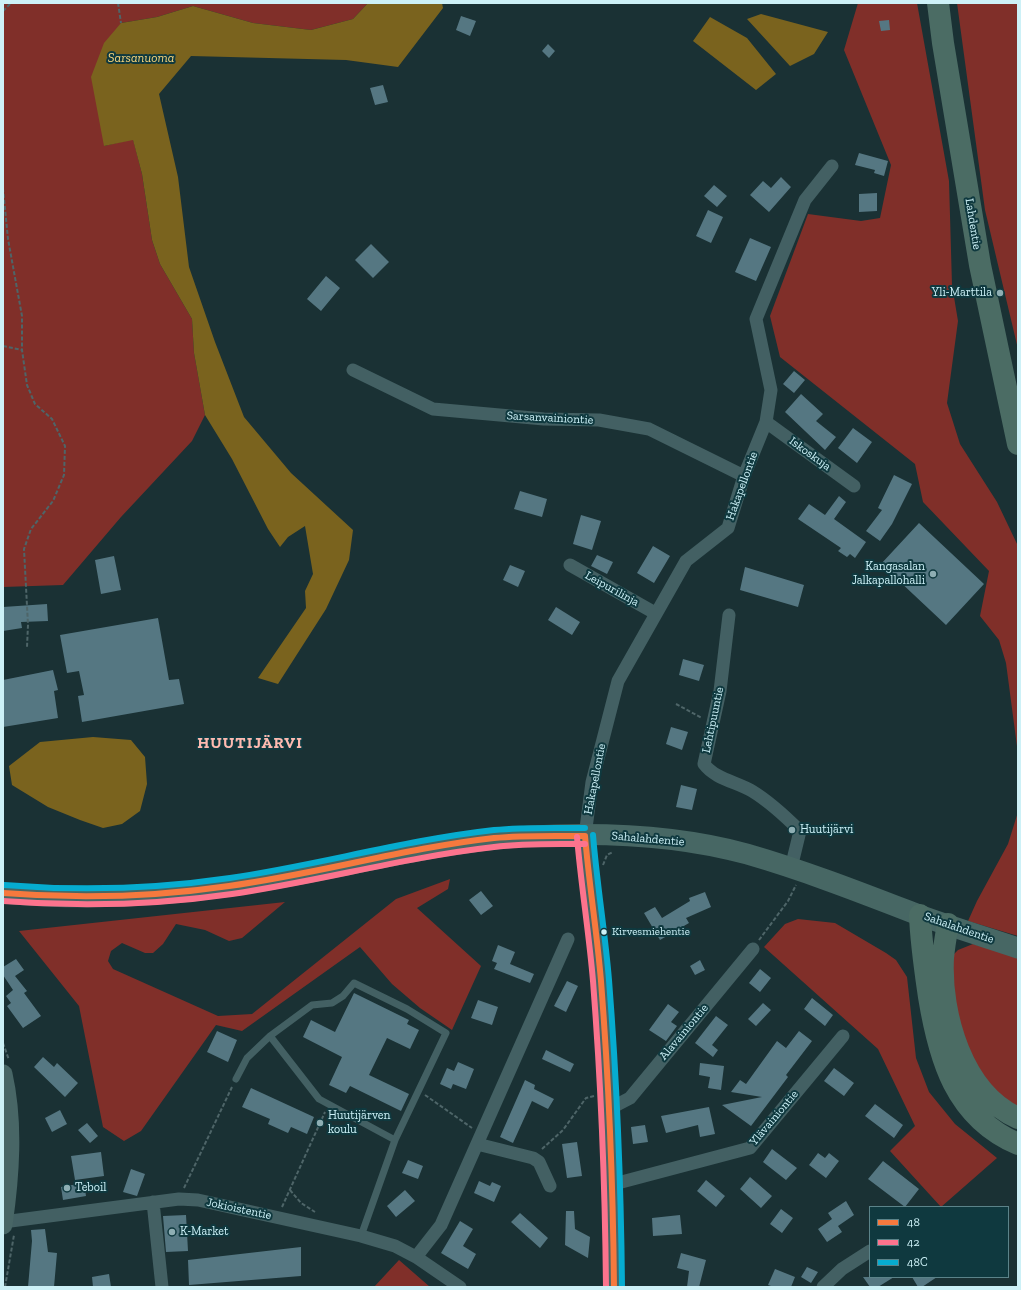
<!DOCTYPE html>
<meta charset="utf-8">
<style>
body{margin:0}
#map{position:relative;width:1021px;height:1290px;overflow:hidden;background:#1a3134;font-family:"Zilla Slab",serif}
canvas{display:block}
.frame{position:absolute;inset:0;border:4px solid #cdf1f7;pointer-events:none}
.legend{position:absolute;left:869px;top:1206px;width:140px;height:72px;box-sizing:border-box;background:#0f393f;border:1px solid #5b8389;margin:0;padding:5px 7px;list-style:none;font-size:12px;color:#cdf1f7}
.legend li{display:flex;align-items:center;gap:8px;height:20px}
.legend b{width:20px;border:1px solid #5b8389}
</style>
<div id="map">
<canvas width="1021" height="1290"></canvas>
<div class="frame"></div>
<ul class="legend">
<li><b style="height:5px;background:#f6793e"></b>48</li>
<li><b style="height:5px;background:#fc738d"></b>42</li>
<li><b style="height:5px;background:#06acd0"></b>48C</li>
</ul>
</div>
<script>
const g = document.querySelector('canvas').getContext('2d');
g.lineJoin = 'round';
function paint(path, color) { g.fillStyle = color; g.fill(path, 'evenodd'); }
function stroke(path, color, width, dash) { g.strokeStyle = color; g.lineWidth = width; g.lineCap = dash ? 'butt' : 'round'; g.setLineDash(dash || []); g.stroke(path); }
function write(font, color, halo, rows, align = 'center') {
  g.font = font + ' "Zilla Slab",serif'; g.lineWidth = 4; g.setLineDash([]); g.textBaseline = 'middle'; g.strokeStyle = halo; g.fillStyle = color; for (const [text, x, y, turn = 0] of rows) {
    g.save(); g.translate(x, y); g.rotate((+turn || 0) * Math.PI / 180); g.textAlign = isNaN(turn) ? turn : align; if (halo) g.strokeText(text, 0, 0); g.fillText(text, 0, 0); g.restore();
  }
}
const green = new Path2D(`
 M3 3H368L353 19 311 30 253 23 193 6 157 17 121 23 104 146 133 139 142 174 152 240 160 264 192 319 194 353 205 415 192 441 121 517 63 585 3 587Z
 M858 3H917L949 181 952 285 958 321 947 403 960 444 997 502 1018 546V754L1006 663 999 640 980 616 989 571 923 502 915 464 780 357 770 316 808 214 861 221 880 218 891 165 844 50Z
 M957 3H1018V349L985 210Z
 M1018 812V936L968 921 977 901 1008 844Z
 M450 879 448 889 417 908 481 966 452 1030 420 1008 392 984 360 947 242 1031 216 1025 141 1131 124 1141 103 1127 79 1006 19 931 285 902 242 938 229 941 205 930 176 924 163 944 153 953H145L122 943 111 951 108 961 113 969 218 1016 252 1014 396 899Z
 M798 919 835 923 886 953 896 960 907 977 916 1058 929 1092 955 1124 997 1158 941 1207 890 1151 915 1126 878 1049 764 947 785 924Z
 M973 944 1018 956V1112L986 1087 954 1017 952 956 958 950Z
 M399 1260 430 1287H374Z`);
const water = new Path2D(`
 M368 3H442L443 8 398 67 346 60 191 56 159 94 178 177 189 267 215 342 244 417 291 473 353 530 349 560 326 609 278 684 258 678 306 608 305 591 313 574 305 526 288 537 280 547 268 529 232 459 205 415 194 353 192 319 160 264 152 240 142 174 133 140 104 146 91 77 104 43 121 23 157 17 193 6 253 23 311 30 353 19Z
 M761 14 828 32 814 54 790 66 747 19Z
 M710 17 747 38 776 74 756 90 693 41Z
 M93 737 131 740 145 757 147 784 140 811 122 824 103 828 80 820 48 807 12 785 9 766 40 742Z`);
const building = new Path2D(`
 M461 16 476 21 470 36 456 30Z
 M889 20 890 30 881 31 879 21Z
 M548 44 555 51 549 58 542 51Z
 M383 85 388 102 375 105 370 88Z
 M859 153 888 161 884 176 874 173 875 170 855 165Z
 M781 177 791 187 769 212 750 195 763 181 771 188Z
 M714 185 727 196 717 207 704 196Z
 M877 193V211L859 212V194Z
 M708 210 723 217 711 243 696 236Z
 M750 238 771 247 756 281 735 272Z
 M371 244 389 262 373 278 355 260Z
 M326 276 340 288 321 311 307 299Z
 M794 371 805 380 794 393 783 384Z
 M801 394 823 414 816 421 836 437 825 450 785 412Z
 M853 428 872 442 857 463 838 448Z
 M894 475 912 484 892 524 880 541 866 531 882 510 878 508Z
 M520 491 547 499 542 517 514 509Z
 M839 496 846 502 834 519 866 542 855 558 850 554 847 557 838 551 841 548 798 519 809 504 825 515Z
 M581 515 601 521 592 550 573 544Z
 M919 523 984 584 946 625 881 564Z
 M653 546 670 556 654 583 637 573Z
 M597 555 613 562 607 574 591 566Z
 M114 556 121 590 101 594 95 560Z
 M510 565 525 571 518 587 503 580Z
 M745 567 804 585 798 607 740 590Z
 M47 604 48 621 21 622 22 628 3 631V607Z
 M556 607 580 622 572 635 548 620Z
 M158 618 169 680 179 679 184 704 82 722 78 696 84 695 79 671 67 673 60 635Z
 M683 659 704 665 699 681 679 675Z
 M53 670 58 690 54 691 58 718 3 727V680Z
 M671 727 688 732 682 750 666 744Z
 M681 785 697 789 692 810 676 807Z
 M481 891 493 906 481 915 469 900Z
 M705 892 711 907 686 918 689 923 660 940 644 913 655 907 662 918 690 901 689 898Z
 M498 945 515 952 510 964 534 974 530 983 494 969 497 963 492 961Z
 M16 959 24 970 15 976 27 991 24 993 41 1016 23 1028 7 1006 11 1003 6 996 13 990 3 975V967Z
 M700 960 705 970 695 975 690 966Z
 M760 969 771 978 760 992 749 983Z
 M567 981 578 986 566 1012 554 1006Z
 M354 993 409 1020 407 1024 419 1030 410 1049 387 1038 369 1075 409 1094 401 1111 350 1086 346 1093 329 1085 342 1057 303 1037 311 1020 335 1032Z
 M812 998 833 1015 825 1026 804 1009Z
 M478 1000 498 1007 492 1025 471 1018Z
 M763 1003 771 1010 756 1026 748 1019Z
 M668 1004 679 1012 671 1022 677 1026 666 1041 649 1030Z
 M716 1016 728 1025 712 1045 718 1050 713 1057 695 1043Z
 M217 1031 237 1040 228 1062 207 1052Z
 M799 1031 812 1041 786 1075 788 1077 751 1126 722 1105 762 1097 731 1092 740 1080 746 1084 777 1041 786 1048Z
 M546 1050 574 1064 570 1072 542 1059Z
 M43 1057 54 1067 57 1063 78 1083 65 1097 34 1067Z
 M458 1062 474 1069 466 1089 453 1084 451 1089 440 1084 447 1068 454 1071Z
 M700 1063 724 1066 721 1090 708 1088 710 1077 699 1075Z
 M834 1068 854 1083 844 1096 824 1081Z
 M525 1080 535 1085 534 1089 554 1099 548 1109 532 1101 513 1143 500 1137Z
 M251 1088 314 1117 307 1134 291 1127 288 1133 268 1124 270 1119 242 1107Z
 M875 1104 903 1125 894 1138 865 1116Z
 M709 1107 715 1134 700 1137 698 1125 666 1133 661 1116Z
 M60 1110 67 1124 52 1132 45 1118Z
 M87 1123 98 1136 90 1143 78 1130Z
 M645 1125 648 1142 633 1144 631 1127Z
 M577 1142 582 1176 567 1178 562 1144Z
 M772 1149 797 1168 786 1180 763 1162Z
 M101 1152 104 1176 75 1180 71 1156Z
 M818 1153 825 1158 829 1153 839 1161 826 1178 809 1165Z
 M408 1160 423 1166 418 1179 402 1173Z
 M883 1161 919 1189 905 1207 868 1179Z
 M131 1169 145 1174 137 1196 123 1192Z
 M750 1177 772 1196 761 1208 740 1189Z
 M706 1180 725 1196 716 1207 697 1191Z
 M479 1181 490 1186 492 1182 501 1186 494 1202 474 1193Z
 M84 1183 86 1196 63 1200 61 1187Z
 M405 1190 415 1201 396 1217 387 1206Z
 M846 1201 854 1215 838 1226 842 1232 827 1242 818 1229 832 1219 828 1213Z
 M781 1209 793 1218 782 1233 770 1224Z
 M566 1211H574L575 1229 590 1237 588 1258 565 1245Z
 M520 1213 548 1238 540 1248 511 1222Z
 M186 1215 188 1251 166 1252 163 1216Z
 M680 1215 682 1234 653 1236 652 1218Z
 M460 1221 473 1229 463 1246 476 1254 468 1269 441 1253Z
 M45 1229 48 1252 57 1253 54 1287H28L32 1241 31 1230Z
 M301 1247V1276L189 1285 188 1260Z
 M681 1253 706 1260 699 1287H687L689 1271 677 1268Z
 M807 1267 818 1272 811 1283 801 1277Z
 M775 1269 795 1277 791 1287H774L768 1285Z
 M109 1274 111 1287H93L92 1277Z
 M863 1277H894L878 1287H870Z
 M912 1277H937L922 1287H918Z`);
const path = new Path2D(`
 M118 3 121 23
 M3 11 11 3
 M3 188 8 239 22 316V350L27 385 35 404 52 419 65 446 64 475 53 501 31 529 24 549 28 625 27 647
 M3 346 22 350
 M676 704 702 718
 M603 865 607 855 613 852
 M759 940 788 901 796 885
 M3 1043 9 1060
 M425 1095 472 1128
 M542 1149 563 1130 586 1098 594 1096
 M184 1188 232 1087
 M290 1190 301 1203 315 1212
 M282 1207 325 1112
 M5 1287 14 1235`);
const lane = new Path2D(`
 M270 1036 319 1099 395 1140
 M236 1079 247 1058 270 1036 312 1005 332 1003 343 996 354 983 407 1009 446 1033 395 1140 361 1236`);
const street = new Path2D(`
 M353 370 433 409 544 419 599 420 649 429 744 476
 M766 422 854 486
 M570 565 655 613
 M729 615 720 691 704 764C715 779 737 782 752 791 770 802 785 816 800 831L791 868
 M585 836 592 782 618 681 686 561 728 528 744 476 766 422 771 390 756 319 805 200 832 166
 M609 1109 630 1098 753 949
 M477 1144 533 1158 539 1162 550 1186
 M614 1184 750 1148 843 1036
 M153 1202 162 1287
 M3 1222 179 1199 198 1200 361 1236 395 1246 416 1257 460 1287
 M416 1257 441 1225 568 939
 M823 1287 842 1269 870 1251`);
const secondary = new Path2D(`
 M585 836C588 884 597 932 601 980 609 1083 614 1185 614 1287
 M3 1074C14 1123 10 1176 3 1225`);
const primary = new Path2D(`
 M3 893C89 901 178 896 263 881 352 866 439 842 530 836 601 832 678 835 747 854 806 871 862 893 919 915 952 927 985 937 1018 948`);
const highway = new Path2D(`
 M938 3 943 43 980 265 1018 444
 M920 915C921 943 925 969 929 997 939 1058 955 1117 1018 1144
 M948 924C946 935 944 947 943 958 940 1014 962 1093 1018 1118`);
const bus1 = new Path2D(`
 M585 836C589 884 597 932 601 981 609 1083 613 1185 614 1287
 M3 893C79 899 154 897 229 886 318 874 405 848 494 838 524 835 555 836 585 836`);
const bus2 = new Path2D(`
 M577 837C581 885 589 933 593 981 601 1083 605 1185 606 1287
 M3 901C80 907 156 905 232 894 320 881 406 857 494 847 524 843 555 844 585 844`);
const bus3 = new Path2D(`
 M593 835C597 884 605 932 609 980 617 1082 621 1185 622 1287
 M4 885C79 891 155 889 230 878 318 865 405 840 494 830 524 827 555 828 585 828`);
const markers = [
 [1000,293,4,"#8eaeb3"],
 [933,574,4,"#8eaeb3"],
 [792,830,4,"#8eaeb3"],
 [604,932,3.5,"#cdf1f7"],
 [320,1123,4,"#8eaeb3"],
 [67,1188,4,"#8eaeb3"],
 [172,1232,4,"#8eaeb3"]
];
const busNames = [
 ["Kirvesmiehentie",612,932]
];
const streetNames = [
 ["Lahdentie",973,224,81],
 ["Sarsanvainiontie",550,418,3],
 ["Iskoskuja",810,454,36],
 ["Hakapellontie",742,486,-70],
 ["Leipurilinja",612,589,29],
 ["Lehtipuuntie",713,720,-78],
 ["Hakapellontie",595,779,-79],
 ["Sahalahdentie",648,839,5],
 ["Sahalahdentie",959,928,19],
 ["Alavainiontie",684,1032,-50],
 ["Ylävainiontie",774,1118,-50],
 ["Jokioistentie",239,1209,12]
];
const poiNames = [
 ["Yli-Marttila",992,293,"right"],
 ["Kangasalan",925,567,"right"],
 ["Jalkapallohalli",925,581,"right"],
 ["Huutijärvi",800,830],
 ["Huutijärven",328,1116],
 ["koulu",328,1130],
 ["Teboil",75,1188],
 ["K-Market",180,1232]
];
const waterNames = [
 ["Sarsanuoma",141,58]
];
const districtNames = [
 ["HUUTIJÄRVI",250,743]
];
paint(green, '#802f29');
paint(water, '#7a631e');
paint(building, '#557782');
stroke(path, '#4e6568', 2, [4, 2]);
stroke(lane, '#436063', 7);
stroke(street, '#436063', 13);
stroke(secondary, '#486666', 19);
stroke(primary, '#476764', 21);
stroke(highway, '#4b6c64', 22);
stroke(bus1, '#f6793e', 6);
stroke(bus2, '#fc738d', 6);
stroke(bus3, '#06acd0', 6);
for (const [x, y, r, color] of markers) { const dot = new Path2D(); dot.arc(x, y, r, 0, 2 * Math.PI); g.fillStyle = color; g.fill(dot); stroke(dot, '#0f393f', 1.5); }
write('11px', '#cdf1f7', '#0f393f', busNames, 'left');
write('12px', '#cdf1f7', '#0f393f', streetNames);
write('12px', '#cdf1f7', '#0f393f', poiNames, 'left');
write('italic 13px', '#f9d67d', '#0f393f', waterNames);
g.letterSpacing = '1px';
write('bold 16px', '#fdbab0', '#0f393f', districtNames);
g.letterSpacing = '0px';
</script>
